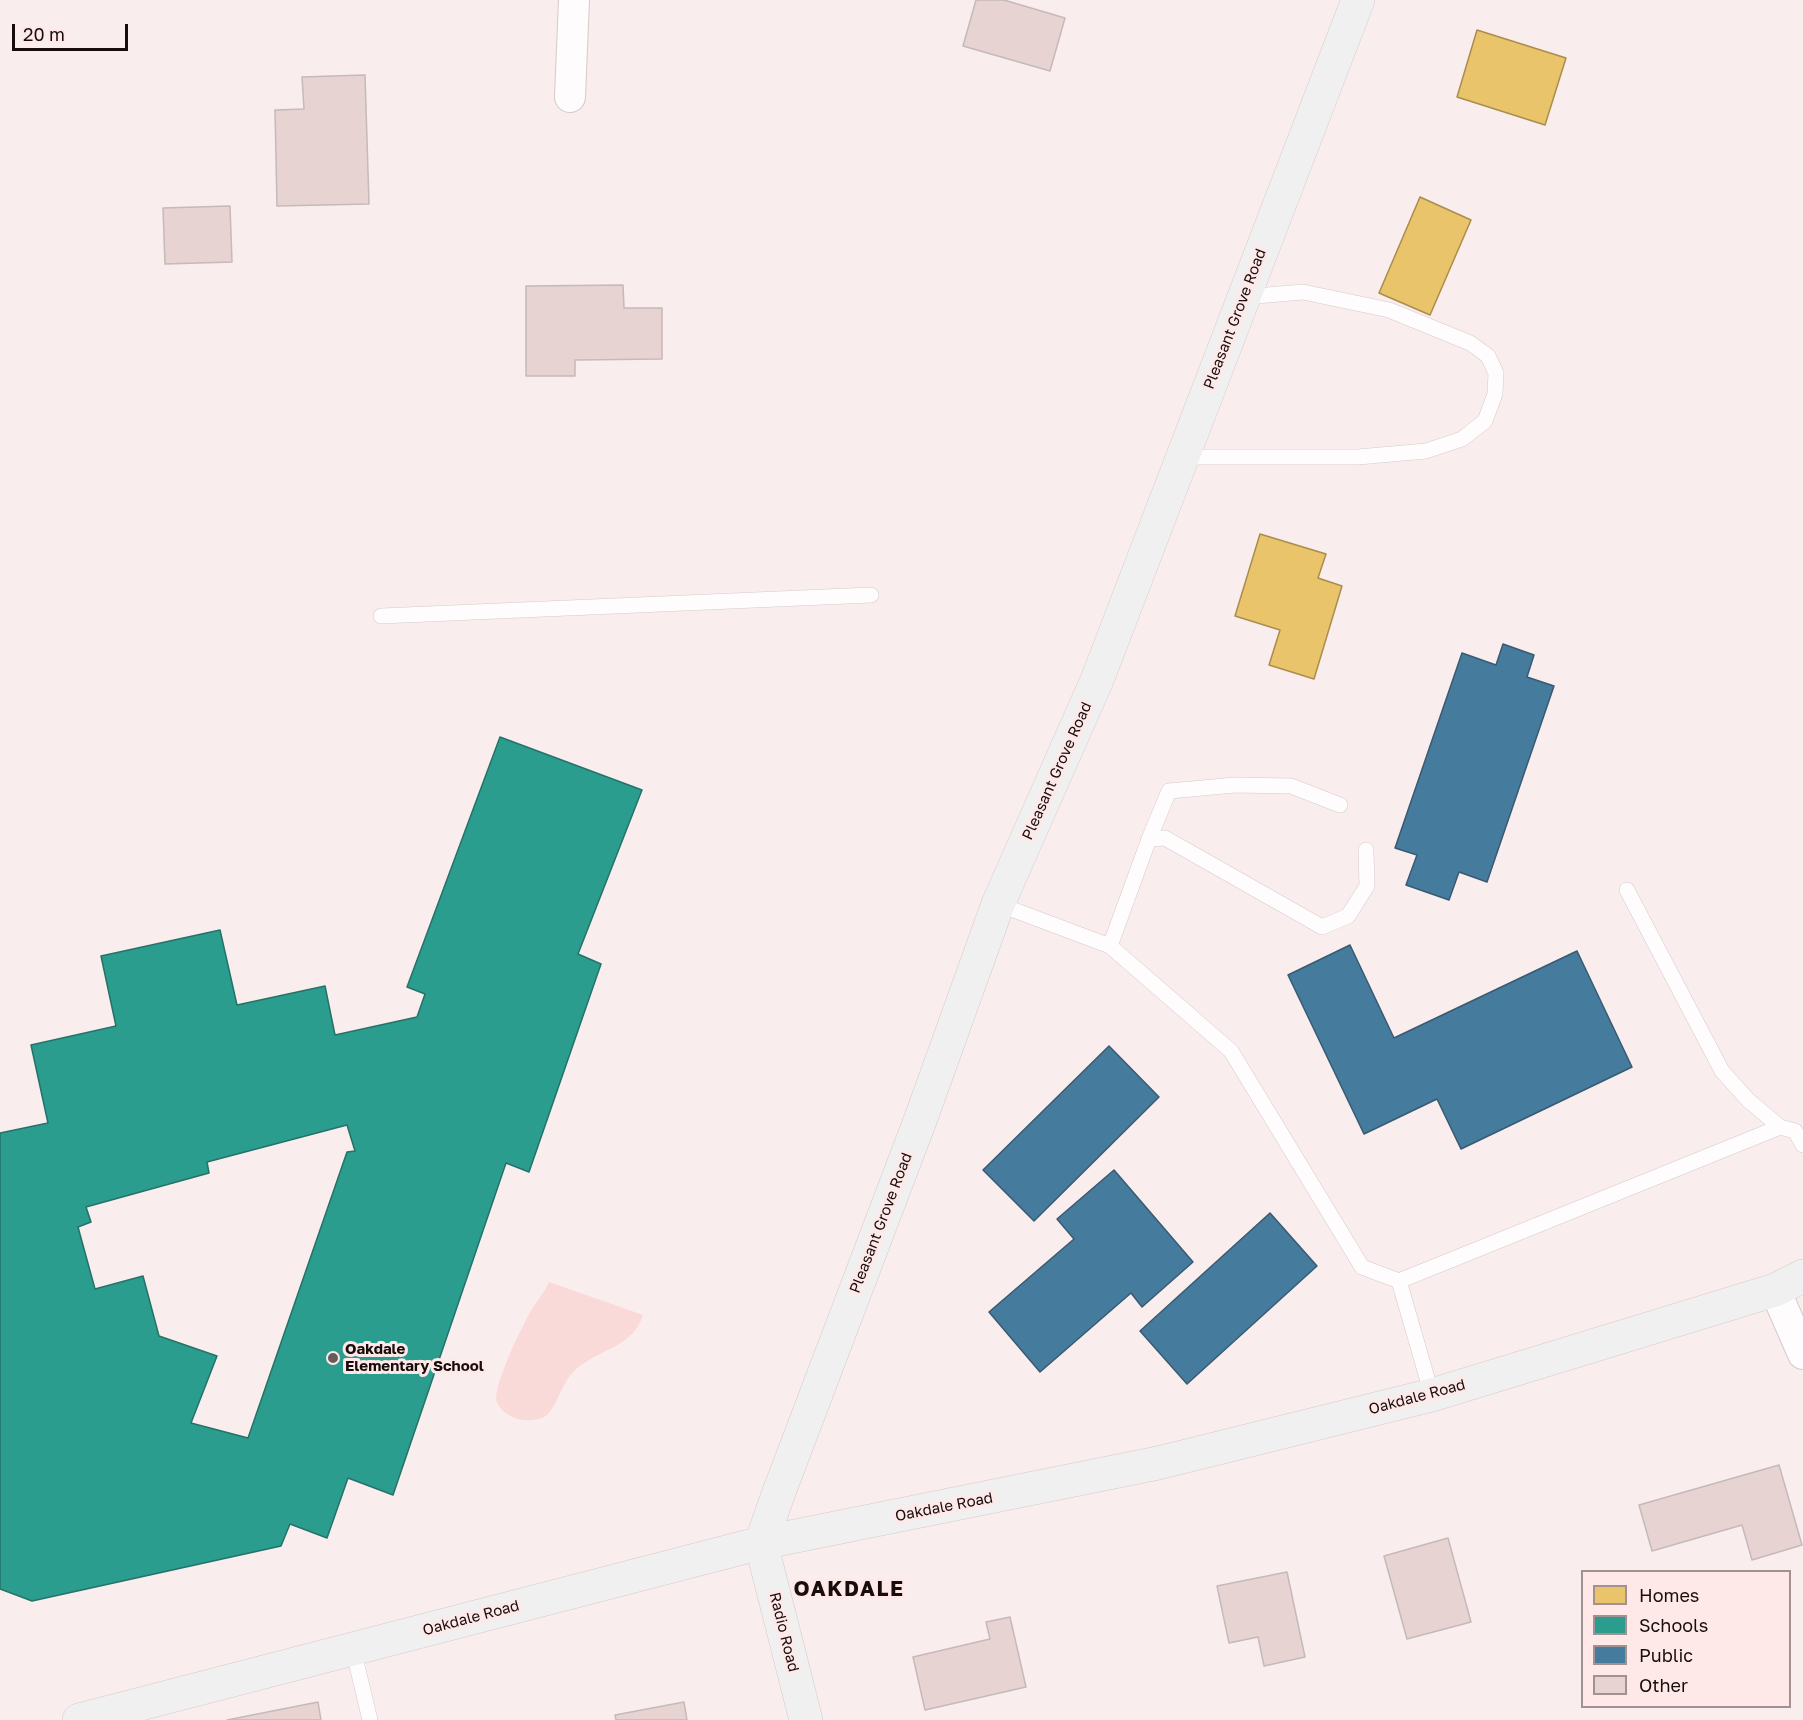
<!DOCTYPE html>
<style>
body{margin:0}
#map{position:relative;width:1803px;height:1720px;overflow:hidden;background:#f9eded;font-family:"Golos Text",sans-serif}
canvas{display:block}
.legend{position:absolute;left:1581px;top:1570px;width:210px;height:138px;box-sizing:border-box;background:#fee9e8;border:2px solid #a29190;margin:0;padding:8px 10px;list-style:none;font-size:18px;color:#180d0d}
.legend li{display:flex;align-items:center;gap:12px;height:30px}
.legend b{width:30px;border:2px solid #a29190}
.scale{position:absolute;left:12px;top:24px;width:116px;height:27px;box-sizing:border-box;border:3px solid #180d0d;border-top:0;padding-left:8px;font-size:18px;line-height:21px;white-space:nowrap;color:#180d0d;-webkit-text-stroke:4px #fee9e8;paint-order:stroke}
</style>
<div id="map">
<canvas width="1803" height="1720"></canvas>
<ul class="legend">
<li><b style="height:16px;background:#e9c46a"></b>Homes</li>
<li><b style="height:16px;background:#2a9d8f"></b>Schools</li>
<li><b style="height:16px;background:#457b9d"></b>Public</li>
<li><b style="height:16px;background:#e8d3d3"></b>Other</li>
</ul>
<div class="scale">20 m</div>
</div>
<script>
const g = document.querySelector('canvas').getContext('2d');
g.lineJoin = 'round';
function paint(path, color) { g.fillStyle = color; g.fill(path, 'evenodd'); }
function stroke(path, color, width, dash) { g.strokeStyle = color; g.lineWidth = width; g.lineCap = dash ? 'butt' : 'round'; g.setLineDash(dash || []); g.stroke(path); }
function write(font, color, halo, rows, align = 'center') {
  g.font = font + ' "Golos Text",sans-serif'; g.lineWidth = 6; g.setLineDash([]); g.textBaseline = 'middle'; g.strokeStyle = halo; g.fillStyle = color; for (const [text, x, y, turn = 0] of rows) {
    g.save(); g.translate(x, y); g.rotate((+turn || 0) * Math.PI / 180); g.textAlign = isNaN(turn) ? turn : align; if (halo) g.strokeText(text, 0, 0); g.fillText(text, 0, 0); g.restore();
  }
}
const green = new Path2D(`
 M549 1282 643 1315C633 1348 597 1349 574 1371 562 1383 559 1401 548 1414 542 1420 531 1421 522 1420 513 1419 500 1411 497 1402 492 1387 523 1324 532 1309 538 1299 545 1292 549 1282Z`);
const homes = new Path2D(`
 M1477 30 1566 58 1545 125 1457 97Z
 M1420 197 1471 220 1430 315 1379 293Z
 M1260 534 1326 554 1318 578 1342 586 1314 679 1269 665 1280 630 1235 616Z`);
const schools = new Path2D(`
 M500 737 642 790 578 954 601 964 529 1172 506 1163 393 1495 348 1478 327 1538 290 1524 281 1546 32 1601 0 1589V1133L48 1123 31 1045 116 1026 101 956 220 930 237 1005 325 986 335 1035 417 1017 425 994 407 987ZM347 1125 355 1151 347 1152 248 1438 191 1423 217 1356 159 1336 143 1276 95 1289 78 1227 91 1222 86 1207 209 1173 207 1162Z`);
const public = new Path2D(`
 M1503 644 1534 655 1527 677 1554 686 1487 882 1459 872 1449 900 1406 885 1417 855 1395 848 1462 653 1496 665Z
 M1350 945 1394 1038 1577 951 1632 1067 1461 1149 1437 1099 1364 1134 1288 975Z
 M1109 1046 1159 1097 1034 1221 983 1170Z
 M1114 1170 1193 1262 1142 1307 1131 1293 1040 1372 989 1312 1074 1239 1057 1219Z
 M1270 1213 1317 1266 1187 1384 1140 1331Z`);
const building = new Path2D(`
 M976 0H1004L1065 18 1050 71 963 46Z
 M365 75 369 204 277 206 275 110 304 109 302 77Z
 M230 206 232 262 165 264 163 208Z
 M623 285 624 308H662V359L575 360V376H526V286Z
 M1779 1465 1802 1545 1752 1560 1742 1525 1652 1551 1639 1505Z
 M1448 1538 1471 1622 1407 1639 1384 1556Z
 M1287 1572 1305 1657 1264 1666 1258 1637 1229 1643 1217 1586Z
 M1010 1617 1026 1687 925 1710 913 1657 990 1639 986 1622Z
 M318 1702 321 1720H227Z
 M684 1702 687 1720H616L615 1715Z`);
const lane = new Path2D(`
 M1182 457H1358L1426 451 1462 439 1485 421 1495 394 1496 373 1488 356 1470 343 1389 310 1303 292 1244 297
 M381 616 871 595
 M1149 839 1169 791 1235 785 1291 786 1340 805
 M1627 890 1722 1071 1748 1100 1780 1127
 M998 904 1110 946 1231 1051 1362 1267 1399 1281 1432 1395
 M1110 946 1149 839 1165 838 1322 927 1348 916 1367 886 1366 850
 M1399 1281 1780 1127 1795 1131 1803 1145
 M353 1649 370 1720`);
const street = new Path2D(`
 M570 97 574 0
 M1775 1290 1803 1354`);
const secondary = new Path2D(`
 M79 1720 761 1543 1158 1463 1432 1395 1775 1290 1803 1276
 M806 1720 761 1543 779 1492 921 1118 998 904 1097 680 1358 0`);
const markers = [
 [333,1358,6,"#675b5b"]
];
const streetNames = [
 ["Pleasant Grove Road",1235,319,-69],
 ["Pleasant Grove Road",1057,771,-66],
 ["Pleasant Grove Road",881,1223,-69],
 ["Oakdale Road",1417,1397,-15],
 ["Oakdale Road",944,1507,-11],
 ["Oakdale Road",471,1618,-15],
 ["Radio Road",784,1632,76]
];
const poiNames = [
 ["Oakdale",345,1349],
 ["Elementary School",345,1366]
];
const districtNames = [
 ["OAKDALE",849,1589]
];
paint(green, '#fad9d9');
paint(homes, '#e9c46a');
stroke(homes, '#aa8d4e', 1.5);
paint(schools, '#2a9d8f');
stroke(schools, '#257268', 1.5);
paint(public, '#457b9d');
stroke(public, '#385a72', 1.5);
paint(building, '#e8d3d3');
stroke(building, '#c5b9b9', 1.5);
stroke(lane, '#d6caca', 16);
stroke(street, '#d6caca', 32);
stroke(secondary, '#d6caca', 34);
stroke(lane, '#fefcfc', 15);
stroke(street, '#fefcfc', 30);
stroke(secondary, '#eff0ef', 33);
for (const [x, y, r, color] of markers) { const dot = new Path2D(); dot.arc(x, y, r, 0, 2 * Math.PI); g.fillStyle = color; g.fill(dot); stroke(dot, '#fee9e8', 2); }
write('15px', '#180d0d', '#fee9e8', streetNames);
write('bold 15px', '#180d0d', '#fee9e8', poiNames, 'left');
g.letterSpacing = '1.5px';
write('bold 21px', '#180d0d', '#fee9e8', districtNames);
g.letterSpacing = '0px';
</script>
